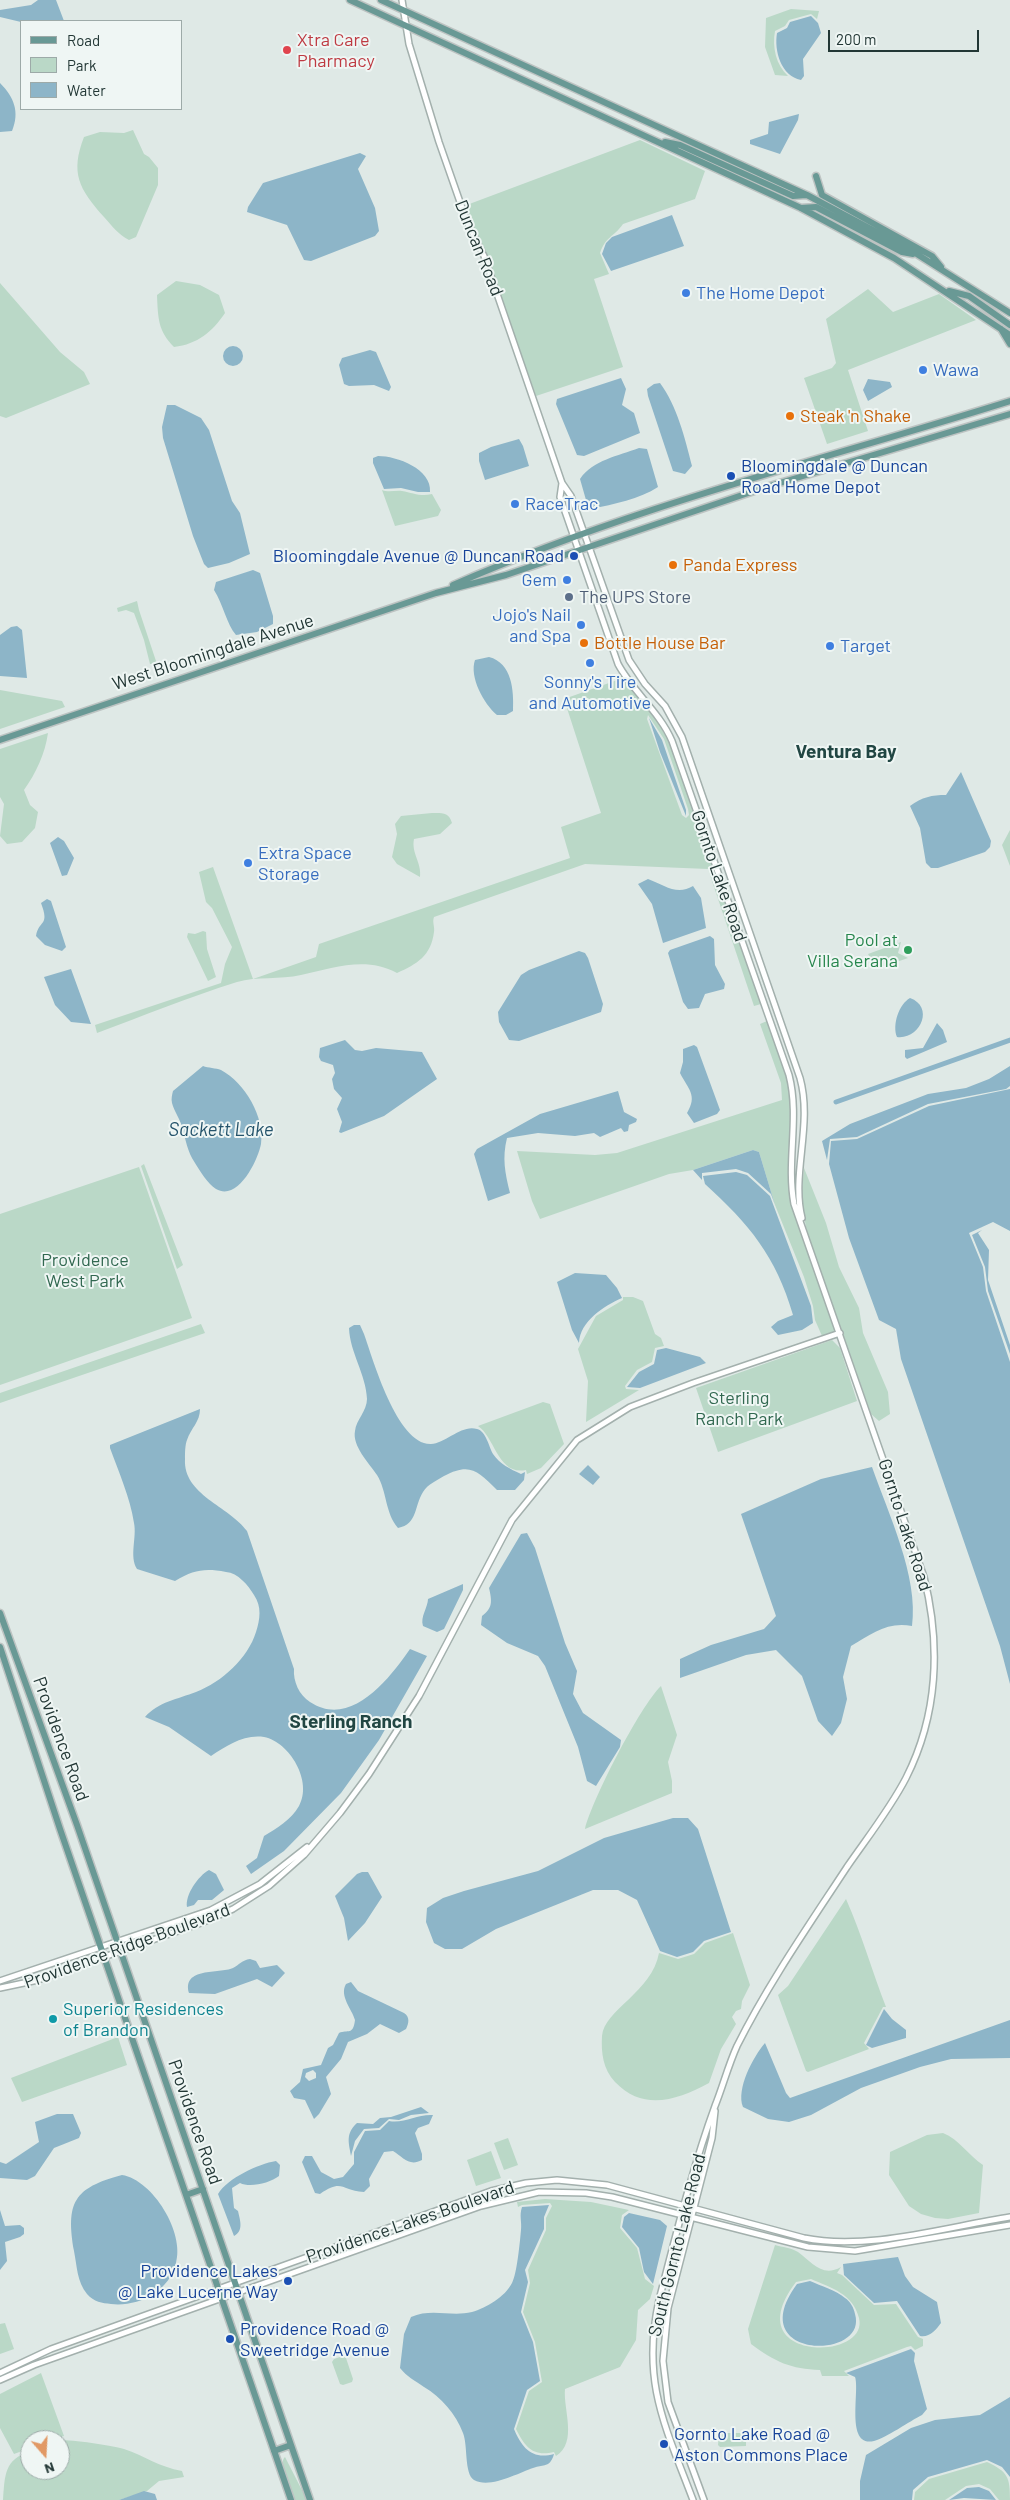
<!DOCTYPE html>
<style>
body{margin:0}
#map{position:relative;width:1010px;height:2500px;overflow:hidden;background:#dfe9e6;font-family:Barlow,sans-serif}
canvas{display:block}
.legend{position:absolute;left:20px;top:20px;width:162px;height:90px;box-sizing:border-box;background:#eff6f4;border:1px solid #9daaa8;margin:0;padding:6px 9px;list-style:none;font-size:15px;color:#223735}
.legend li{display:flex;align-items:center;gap:10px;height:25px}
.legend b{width:25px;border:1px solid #9daaa8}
.north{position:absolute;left:20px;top:2430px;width:50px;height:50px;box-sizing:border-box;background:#eff6f4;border:1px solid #9daaa8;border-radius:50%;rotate:161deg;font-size:14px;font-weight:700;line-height:20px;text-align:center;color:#223735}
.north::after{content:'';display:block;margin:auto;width:18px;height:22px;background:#e19965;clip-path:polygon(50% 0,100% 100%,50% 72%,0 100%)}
.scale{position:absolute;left:828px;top:30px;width:151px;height:22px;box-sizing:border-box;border:2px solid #223735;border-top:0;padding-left:6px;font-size:15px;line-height:18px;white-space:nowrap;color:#223735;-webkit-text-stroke:4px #eff6f4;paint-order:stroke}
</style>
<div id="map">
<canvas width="1010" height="2500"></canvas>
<ul class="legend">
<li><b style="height:6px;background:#699995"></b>Road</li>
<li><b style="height:14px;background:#bad8c7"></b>Park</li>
<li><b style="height:14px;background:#8db5c8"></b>Water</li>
</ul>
<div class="north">N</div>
<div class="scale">200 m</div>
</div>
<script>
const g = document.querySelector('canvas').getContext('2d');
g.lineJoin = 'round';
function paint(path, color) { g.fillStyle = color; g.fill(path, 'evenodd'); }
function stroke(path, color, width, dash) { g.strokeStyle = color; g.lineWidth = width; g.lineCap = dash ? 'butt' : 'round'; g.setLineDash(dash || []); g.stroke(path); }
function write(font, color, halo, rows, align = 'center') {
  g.font = font + ' Barlow,sans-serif'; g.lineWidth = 4; g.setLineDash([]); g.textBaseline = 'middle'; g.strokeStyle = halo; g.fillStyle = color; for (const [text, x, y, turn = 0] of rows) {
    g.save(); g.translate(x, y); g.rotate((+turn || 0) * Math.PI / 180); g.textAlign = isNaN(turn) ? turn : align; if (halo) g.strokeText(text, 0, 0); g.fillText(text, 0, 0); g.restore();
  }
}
const green = new Path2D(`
 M791 9 819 11 817 19 811 14 789 20 785 26 775 31C772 47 776 65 788 76L775 75 765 47 766 18Z
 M133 130 144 154 149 157 158 168V185L136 237 129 240C118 234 112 226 104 217 79 189 70 173 84 137L100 132 124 133Z
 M640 140 705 171 695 199 623 224C613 238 606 236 600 253L609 274 594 279 623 367 536 396 486 255 464 206Z
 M176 281 200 285 219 295 225 313C212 332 198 344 174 347 158 331 158 318 157 295Z
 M0 283 60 352 84 372 90 384 6 418 0 416Z
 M868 289 893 312 939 294 976 320 848 370 868 431 827 444 804 378 832 368 836 363 826 319Z
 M382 490C389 493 395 490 402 491 413 493 421 497 432 494L441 510 438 516 395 526Z
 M137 601 139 610 157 664H150L144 640 134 613 126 610 118 612 117 608Z
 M623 678 649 707 669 742 761 1004 754 1006 708 869 585 864 434 917C432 922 435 927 434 932 431 956 417 964 397 973 366 956 333 968 301 975 280 980 257 976 237 982 189 997 143 1016 97 1033L95 1025 221 983 225 964 232 947 212 908 206 902 199 872 213 867 253 979 316 957 319 944 570 858 561 827 601 813 564 699ZM648 715 664 739 688 809 689 815 686 818 682 815 647 719Z
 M0 690 62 701 65 707 0 729Z
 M48 733C45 754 36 773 24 790L30 805 38 812 35 828 22 842 7 844 0 836 4 804 0 797V749Z
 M432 813C442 813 449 812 452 823L440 834 414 839C411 853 422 863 420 877L397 864 392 857 397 834 395 824 401 816Z
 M1010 830V866L1002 845Z
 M203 931 206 932 207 949 216 977 208 981 187 937 188 933 195 934Z
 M901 942 898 953 908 958 885 966H875L868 954Z
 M767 1021 786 1076 791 1100 789 1178 792 1204 836 1331 822 1336 815 1320 813 1306 804 1277 775 1205 759 1152 753 1150 693 1170 669 1174 540 1219 532 1201 517 1151 595 1155 617 1153 782 1100 781 1083 760 1024Z
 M144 1164 183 1265 177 1269 141 1166Z
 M139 1167 192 1318 0 1385V1214Z
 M804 1168 826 1223 839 1267 859 1308 863 1333 888 1392 890 1414 879 1421 871 1414 807 1232 801 1201Z
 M623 1297H633L643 1301 655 1334 661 1338 664 1346 655 1348 652 1362 637 1370 625 1386 626 1389 639 1390 586 1422 588 1381 578 1349 596 1316 623 1300Z
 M201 1324 205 1333 0 1403V1393Z
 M832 1340 840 1348 857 1401 718 1452 696 1388Z
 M543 1402 550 1404 564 1444 541 1468 527 1474 526 1470C498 1476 495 1437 478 1426Z
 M661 1686 677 1735 668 1762 672 1781V1793L585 1829C592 1800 640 1706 661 1686Z
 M846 1899C862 1935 872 1971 886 2007H883L864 2043 869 2049 808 2072 806 2071 778 1995 788 1986Z
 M733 1933 750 1985 742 2001 741 2009 736 2011 732 2017 736 2024 721 2049 709 2083C677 2100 644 2112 615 2082 603 2069 601 2053 602 2036 604 2010 652 1992 659 1953L678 1959 694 1954 705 1943Z
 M118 2037 127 2065 22 2102 11 2078Z
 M943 2133C959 2139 969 2156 983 2165L979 2213 948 2219 935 2218 921 2214 909 2206 889 2175 890 2152 927 2135Z
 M508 2138 518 2165 504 2170 494 2143Z
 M491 2151 501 2178 476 2186 467 2160Z
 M545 2199 591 2202 629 2210 622 2215 620 2228 637 2248 645 2279 654 2286 650 2299 638 2310 636 2340 620 2367 565 2389C563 2410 578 2442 556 2456L554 2452C533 2457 525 2447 516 2429L529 2391 542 2382 535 2342 523 2312 530 2283 528 2270 546 2230V2218L552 2206 550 2203 522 2205 518 2207 517 2202Z
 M775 2245C782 2247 792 2248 798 2252 812 2262 822 2278 841 2267L837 2273 842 2275 874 2305 896 2304 918 2337 923 2339V2346L915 2350 911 2346 907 2347 844 2371 849 2376H822L820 2370C791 2369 775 2362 751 2344L748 2329ZM811 2279C832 2288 853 2294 859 2318 870 2362 735 2362 796 2282Z
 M5 2323 14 2349 0 2354V2324Z
 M343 2356 346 2358 353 2379 352 2382 343 2385 340 2384 332 2362 334 2359Z
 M41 2373 64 2436 52 2440H30V2448L14 2454 0 2428V2394Z
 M721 2433H744L746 2436V2446L720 2447 718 2445 719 2435Z
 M59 2440C73 2440 111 2445 124 2449 145 2456 159 2467 182 2471L184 2477 159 2481 147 2491 119 2500H3C5 2475 4 2460 30 2451V2470H60Z
 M285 2457 307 2500H294C291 2490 277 2464 285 2457Z
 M987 2462C1008 2472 1010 2477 1010 2500H999L990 2489 979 2484 966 2486 945 2500H914L915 2492 929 2479Z`);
const water = new Path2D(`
 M38 0H56L64 21 21 22 0 17V10L31 5Z
 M811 16 818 23 821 33 803 59 804 76 801 80C781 76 774 51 777 33L787 28 790 22Z
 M0 83C14 97 20 112 12 131L0 132Z
 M799 114 798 120 780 154 750 144V140L768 134 769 122Z
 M360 153 366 156 358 169 375 208 379 231 375 236 311 261 304 260 287 225 247 212 248 207 263 183Z
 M672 215 684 246 611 271 602 254 606 243 612 237Z
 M223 356a10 10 0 1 1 20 0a10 10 0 1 1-20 0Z
 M370 350 376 352 391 387 389 391 374 385 349 386 344 384 339 365 342 358Z
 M621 378 626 389 622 405 634 413 640 433 584 456 577 455 556 404 557 399Z
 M868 379 890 382 892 387 868 401 863 390Z
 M660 383C677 406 685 438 692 466L685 474 673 471 648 396 647 389 654 384Z
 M167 405H175L201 418 209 430 232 501 240 513 250 554 229 563 208 568 204 564 193 536 163 438 162 427Z
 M519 439 523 446 529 466 485 480 479 461V453L491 447Z
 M639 448 647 449 658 487C640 499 613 504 592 509L588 507 580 479C593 460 618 456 639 448Z
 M378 456C397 456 432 469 430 492H418L401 488 384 489 373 463V458Z
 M253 570 260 573 273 616V624L257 632 236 635C227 625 223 604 214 590L216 582Z
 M17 626 22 630 27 678 0 676V635L11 627Z
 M489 657C512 663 514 690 513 711L506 715H497C484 704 469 677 475 660Z
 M649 718 662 740 686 810V816L660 752Z
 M961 772 991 841 990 847 985 852 938 868H931L926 863 920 828 910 806C922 797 932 795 946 795Z
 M58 837 64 841 74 858 67 875 62 876 50 843Z
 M648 879C664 885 677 896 693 886L701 898 706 928 663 943 652 904 638 884Z
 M47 899 51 901 66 947 62 951 45 945 36 936C39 919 50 927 41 903Z
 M710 936 714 939 715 965 725 984 724 989 705 994 699 1008 688 1009 683 1002 668 953 670 950Z
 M579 951 585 953 588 958 603 1004 601 1012 519 1041 509 1040 499 1022 498 1012 521 975 529 970Z
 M71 969 91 1024 71 1022 55 1005 44 977Z
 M910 998C935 1007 920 1040 897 1037 892 1025 899 1004 910 998Z
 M937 1023 943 1030 947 1042 907 1059 905 1057V1050L923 1048Z
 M345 1040 355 1050 362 1051 376 1048 422 1052 437 1079 384 1116 341 1133 339 1132 342 1122 337 1109 342 1098 334 1089 332 1079 335 1073 333 1065 321 1061 319 1057 320 1048Z
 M694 1045 697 1047 720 1110 717 1114 694 1123 687 1113C698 1095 688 1089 680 1073L683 1062V1049Z
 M203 1066C208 1068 216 1068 221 1070 245 1083 265 1117 261 1144 258 1160 238 1202 216 1189 208 1184 200 1171 195 1163 187 1151 186 1140 182 1127 180 1119 174 1111 172 1103 171 1099 172 1095 173 1091Z
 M1010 1066V1086L1006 1089 928 1104 857 1137 830 1139 827 1160 822 1141 850 1124 928 1094 966 1088 989 1079Z
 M1010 1089V1231L993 1222 969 1233 983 1267 986 1291 1010 1362V1684L1000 1646 901 1359 896 1329 879 1320 849 1238 829 1164 831 1141 857 1139 929 1106Z
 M618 1091 624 1112 637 1119 636 1122 629 1125 628 1131 624 1132 621 1128 600 1137 594 1133 575 1136 538 1133 507 1138C502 1158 505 1173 510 1193L488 1201 474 1154 477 1149 540 1114Z
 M753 1150 759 1152 775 1205 771 1194 748 1173 736 1169 702 1173V1180L693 1170Z
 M736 1172 747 1175 770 1196 811 1306 813 1323 802 1330 778 1335 771 1327 778 1321 793 1315C776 1256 749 1224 705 1184L703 1176Z
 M982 1230 978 1233 989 1250 988 1280 1010 1345V1354L988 1291 985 1267 972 1235Z
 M575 1273 606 1275 617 1288 622 1298C604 1306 580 1321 579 1343L572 1330 557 1282Z
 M354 1325H360L364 1334C373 1359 397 1445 431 1444 446 1443 462 1424 477 1429 486 1431 489 1447 493 1454 500 1464 510 1469 521 1474L525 1472 524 1480 515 1490H497C478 1471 470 1462 444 1476 436 1481 428 1484 423 1492 414 1506 418 1524 398 1528 385 1513 387 1491 377 1475 369 1463 352 1446 355 1431 356 1420 367 1411 367 1399 366 1374 350 1353 349 1328Z
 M666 1348 700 1357 706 1363 640 1388 627 1387 639 1372 654 1364 657 1350Z
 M200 1409C200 1422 191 1428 187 1440 185 1445 185 1453 185 1459 183 1495 229 1506 247 1531L294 1669C293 1681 299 1695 310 1702 351 1729 390 1678 410 1649L427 1656 379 1740 341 1793 284 1851 251 1874 246 1866 257 1858 264 1836C277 1828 291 1820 299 1806 313 1782 290 1742 264 1737 244 1734 226 1746 211 1756L169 1727 145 1717C158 1702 178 1699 196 1692 222 1682 248 1658 256 1632 260 1619 262 1607 254 1595 248 1585 238 1573 226 1572 204 1568 194 1570 175 1581L137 1569C129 1556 137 1538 134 1523 130 1497 119 1473 110 1448V1445Z
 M588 1465 600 1477 593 1485 579 1474Z
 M872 1467C888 1513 919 1577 912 1626 888 1621 871 1634 851 1646L843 1677 847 1699 841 1723 832 1736 818 1721 802 1676 776 1650 746 1655 680 1678V1659L711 1645 764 1629 776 1616 741 1514 821 1479Z
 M527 1533 535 1548 565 1643 577 1671 573 1694 583 1713 621 1740 620 1747 596 1786 587 1781 578 1747 545 1666 538 1656 507 1643 481 1625 482 1616C493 1608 492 1601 489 1588L521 1534Z
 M463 1584V1590L444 1629 437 1632 423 1626C420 1617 428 1607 428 1599Z
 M673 1818H688L698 1829 731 1932 704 1941 693 1952 677 1957 660 1951 637 1900 618 1890H593L496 1929 462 1949H445L434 1943 426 1922 427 1908 443 1898 464 1891 538 1871 604 1838Z
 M209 1870 216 1874 224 1890 212 1900H198L194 1905 187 1907C185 1895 198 1876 209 1870Z
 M362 1872H368L382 1897 365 1923 348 1941 344 1918 335 1896 357 1874Z
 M250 1959 256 1961 260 1968 277 1965 285 1973 272 1987 257 1979 215 1994 189 1993C182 1967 219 1974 233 1968 239 1965 242 1960 250 1959Z
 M351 1982 358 1991 404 2013C410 2017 409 2023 406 2029L399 2033 380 2024 367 2034 348 2042 341 2059 326 2077 331 2094 319 2114 314 2119 305 2100 294 2098 290 2091 300 2082 303 2069 321 2065 328 2048 333 2045 339 2033C348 2029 353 2036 355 2020 352 2009 339 1996 346 1984ZM313 2070 316 2073V2078L309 2081 305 2077 306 2073Z
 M884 2009 892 2019 906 2030V2038L872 2048 866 2045Z
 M1010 2020V2058L951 2059 920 2067 861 2088 811 2115 789 2122 768 2119 743 2107C736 2089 753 2057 765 2043L786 2093 790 2098Z
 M421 2107 429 2113 411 2115 399 2120 389 2119 379 2128 364 2129 355 2141 351 2156C349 2143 345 2134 357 2123L373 2124 380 2118 391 2117Z
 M57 2114H73L81 2133 79 2138 54 2148 35 2176 27 2180 0 2178V2162L6 2164 39 2142 35 2122Z
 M433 2115 429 2124 418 2128 415 2133 422 2154V2160C409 2167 403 2157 393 2151L384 2152 369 2179 370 2186 364 2192C341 2191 343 2178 320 2194L315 2193 302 2162 305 2156H312L321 2172 334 2179 343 2177 354 2164V2152L365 2131 380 2130 389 2121C404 2124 417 2114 433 2115Z
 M276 2161 280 2165 279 2176C270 2183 250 2188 240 2183L232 2188 234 2208 238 2211C240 2220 244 2231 234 2236L218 2194C228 2178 258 2164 276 2161Z
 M122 2175C153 2180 185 2233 176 2263 169 2292 138 2307 111 2304 102 2303 94 2302 87 2294 77 2282 77 2266 74 2251 66 2203 73 2188 122 2175Z
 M549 2205 544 2217V2229L525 2270 528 2282 521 2312 533 2342 540 2381 527 2390 514 2429C522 2448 532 2460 554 2454 553 2458 551 2462 548 2464 544 2466 538 2466 533 2468 518 2473 490 2489 474 2480 464 2474 468 2445 463 2433 456 2414 441 2397 424 2387 414 2380 407 2377 400 2368L404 2334 411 2317C431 2308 451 2317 472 2312 486 2308 505 2297 512 2283 517 2274 520 2241 521 2230 522 2221 519 2216 522 2207Z
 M0 2210 5 2226 20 2225 24 2228V2234L20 2237 5 2242 7 2261 0 2270Z
 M629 2213 660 2220 667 2226 653 2284 644 2272 639 2248 622 2227 624 2217Z
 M898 2257 905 2276 913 2287 937 2302 941 2323C936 2330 929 2338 920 2336L897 2301 874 2303 844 2275 843 2264Z
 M810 2281C821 2286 836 2290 845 2298 850 2301 854 2308 855 2314 869 2361 741 2360 797 2284Z
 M911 2349 915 2353 914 2361 927 2409 922 2415C910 2421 886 2438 874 2441 845 2448 860 2391 855 2377L846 2373Z
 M1010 2397V2477L1002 2467 987 2460 928 2477 913 2490 912 2500H860V2481L866 2455 911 2428 935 2420 980 2415Z
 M979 2487 989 2491 996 2500 964 2498 949 2500 967 2488Z
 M144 2491 155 2494 157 2500H119Z`);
const canal = new Path2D(`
 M836 1102 1010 1040`);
const minor = new Path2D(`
 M402 0 409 44 439 142 467 222 484 256 562 483 571 496 629 660 645 684 665 706 682 737 800 1078C813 1125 791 1174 802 1218
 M562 483 560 497 618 664C633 692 659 711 672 741L789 1075C800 1118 786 1161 794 1204L924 1577C941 1645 938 1715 906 1778 890 1809 867 1838 847 1867 809 1925 768 1984 737 2046 728 2066 723 2086 715 2106 692 2169 676 2235 659 2300 641 2381 665 2426 693 2500
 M0 1981 211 1910 260 1884 307 1847
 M0 1988 38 1980 201 1923 233 1909 269 1886 304 1855 340 1813 369 1774 419 1696 512 1520 577 1440 630 1407 693 1383 840 1333
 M0 2373 51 2349 491 2191 526 2183 557 2180 607 2185 804 2238C867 2251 946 2227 1010 2217
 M0 2380 34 2365 481 2206 539 2192 586 2193 612 2197 808 2247 855 2251 1010 2225
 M704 2500 668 2402 663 2361 668 2308 712 2138 715 2111`);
const major = new Path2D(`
 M350 0 801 208 894 258 1010 335
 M381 0 807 195 912 251 1010 313
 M665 142 680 145 793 196 806 195
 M816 176 822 195 932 256 941 267
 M801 208 816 207 902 252 913 254
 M949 291 969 296 1010 325
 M1001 329 1010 344
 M453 585C631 507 825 459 1010 401
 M0 740 436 593 506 575 763 488 1010 414
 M0 1613 77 1825 310 2500
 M0 1647 60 1829 291 2500
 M186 2195 203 2189
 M274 2451 291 2445`);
const markers = [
 [287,50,5,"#e0444e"],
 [686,293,5,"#3f7fe0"],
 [923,370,5,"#3f7fe0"],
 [790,416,5,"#e8710a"],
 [731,476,5,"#1a4fb4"],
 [515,504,5,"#3f7fe0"],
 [574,556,5,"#1a4fb4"],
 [673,565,5,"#e8710a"],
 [567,580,5,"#3f7fe0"],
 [569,597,5,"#5c6f8a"],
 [581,625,5,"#3f7fe0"],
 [584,643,5,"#e8710a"],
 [830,646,5,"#3f7fe0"],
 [590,663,5,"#3f7fe0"],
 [248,863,5,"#3f7fe0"],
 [908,950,5,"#2e9e5b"],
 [53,2019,5,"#0f9aa8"],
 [288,2281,5,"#1a4fb4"],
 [230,2339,5,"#1a4fb4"],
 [664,2444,5,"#1a4fb4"]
];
const healthNames = [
 ["Xtra Care",297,40],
 ["Pharmacy",297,61]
];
const streetNames = [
 ["Duncan Road",479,248,68],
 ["West Bloomingdale Avenue",213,652,-18],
 ["Gornto Lake Road",719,876,71],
 ["Gornto Lake Road",905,1525,72],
 ["Providence Road",61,1739,70],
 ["Providence Ridge Boulevard",127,1946,-20],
 ["Providence Road",195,2122,71],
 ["Providence Lakes Boulevard",410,2222,-19],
 ["South Gornto Lake Road",677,2245,-76]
];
const shopNames = [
 ["The Home Depot",696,293],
 ["Wawa",933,370],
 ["RaceTrac",525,504],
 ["Gem",557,580,"right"],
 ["Jojo's Nail",571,615,"right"],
 ["and Spa",571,636,"right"],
 ["Target",840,646],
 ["Sonny's Tire",590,682,"center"],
 ["and Automotive",590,703,"center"],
 ["Extra Space",258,853],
 ["Storage",258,874]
];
const foodNames = [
 ["Steak 'n Shake",800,416],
 ["Panda Express",683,565],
 ["Bottle House Bar",594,643]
];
const transitNames = [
 ["Bloomingdale @ Duncan",741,466],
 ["Road Home Depot",741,487],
 ["Bloomingdale Avenue @ Duncan Road",564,556,"right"],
 ["Providence Lakes",278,2271,"right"],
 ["@ Lake Lucerne Way",278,2292,"right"],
 ["Providence Road @",240,2329],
 ["Sweetridge Avenue",240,2350],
 ["Gornto Lake Road @",674,2434],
 ["Aston Commons Place",674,2455]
];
const serviceNames = [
 ["The UPS Store",579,597]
];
const leisureNames = [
 ["Pool at",898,940],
 ["Villa Serana",898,961]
];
const parkNames = [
 ["Providence",85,1260],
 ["West Park",85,1281],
 ["Sterling",739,1398],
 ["Ranch Park",739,1419]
];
const cultureNames = [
 ["Superior Residences",63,2009],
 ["of Brandon",63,2030]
];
const neighbourhoodNames = [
 ["Ventura Bay",846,752],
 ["Sterling Ranch",351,1722]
];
const waterNames = [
 ["Sackett Lake",221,1130]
];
paint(green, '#bad8c7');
paint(water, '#8db5c8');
stroke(canal, '#8db5c8', 5);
stroke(minor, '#a3b0ad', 8);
stroke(major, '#bdc3c2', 9);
stroke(minor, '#fff', 5);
stroke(major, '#699995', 6);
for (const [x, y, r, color] of markers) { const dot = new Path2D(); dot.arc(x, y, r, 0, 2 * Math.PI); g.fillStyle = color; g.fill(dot); stroke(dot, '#eff6f4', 2); }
write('18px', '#be3a42', '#eff6f4', healthNames, 'left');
write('18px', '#223735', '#eff6f4', streetNames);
write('18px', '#366cbe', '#eff6f4', shopNames, 'left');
write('18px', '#c56008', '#eff6f4', foodNames, 'left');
write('18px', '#164399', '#eff6f4', transitNames, 'left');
write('18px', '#4e5e75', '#eff6f4', serviceNames, 'left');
write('18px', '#27864d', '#eff6f4', leisureNames, 'right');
write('18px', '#316850', '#eff6f4', parkNames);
write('18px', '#0d838f', '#eff6f4', cultureNames, 'left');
write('bold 19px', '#214643', '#eff6f4', neighbourhoodNames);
write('italic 19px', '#24536b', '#eff6f4', waterNames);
</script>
